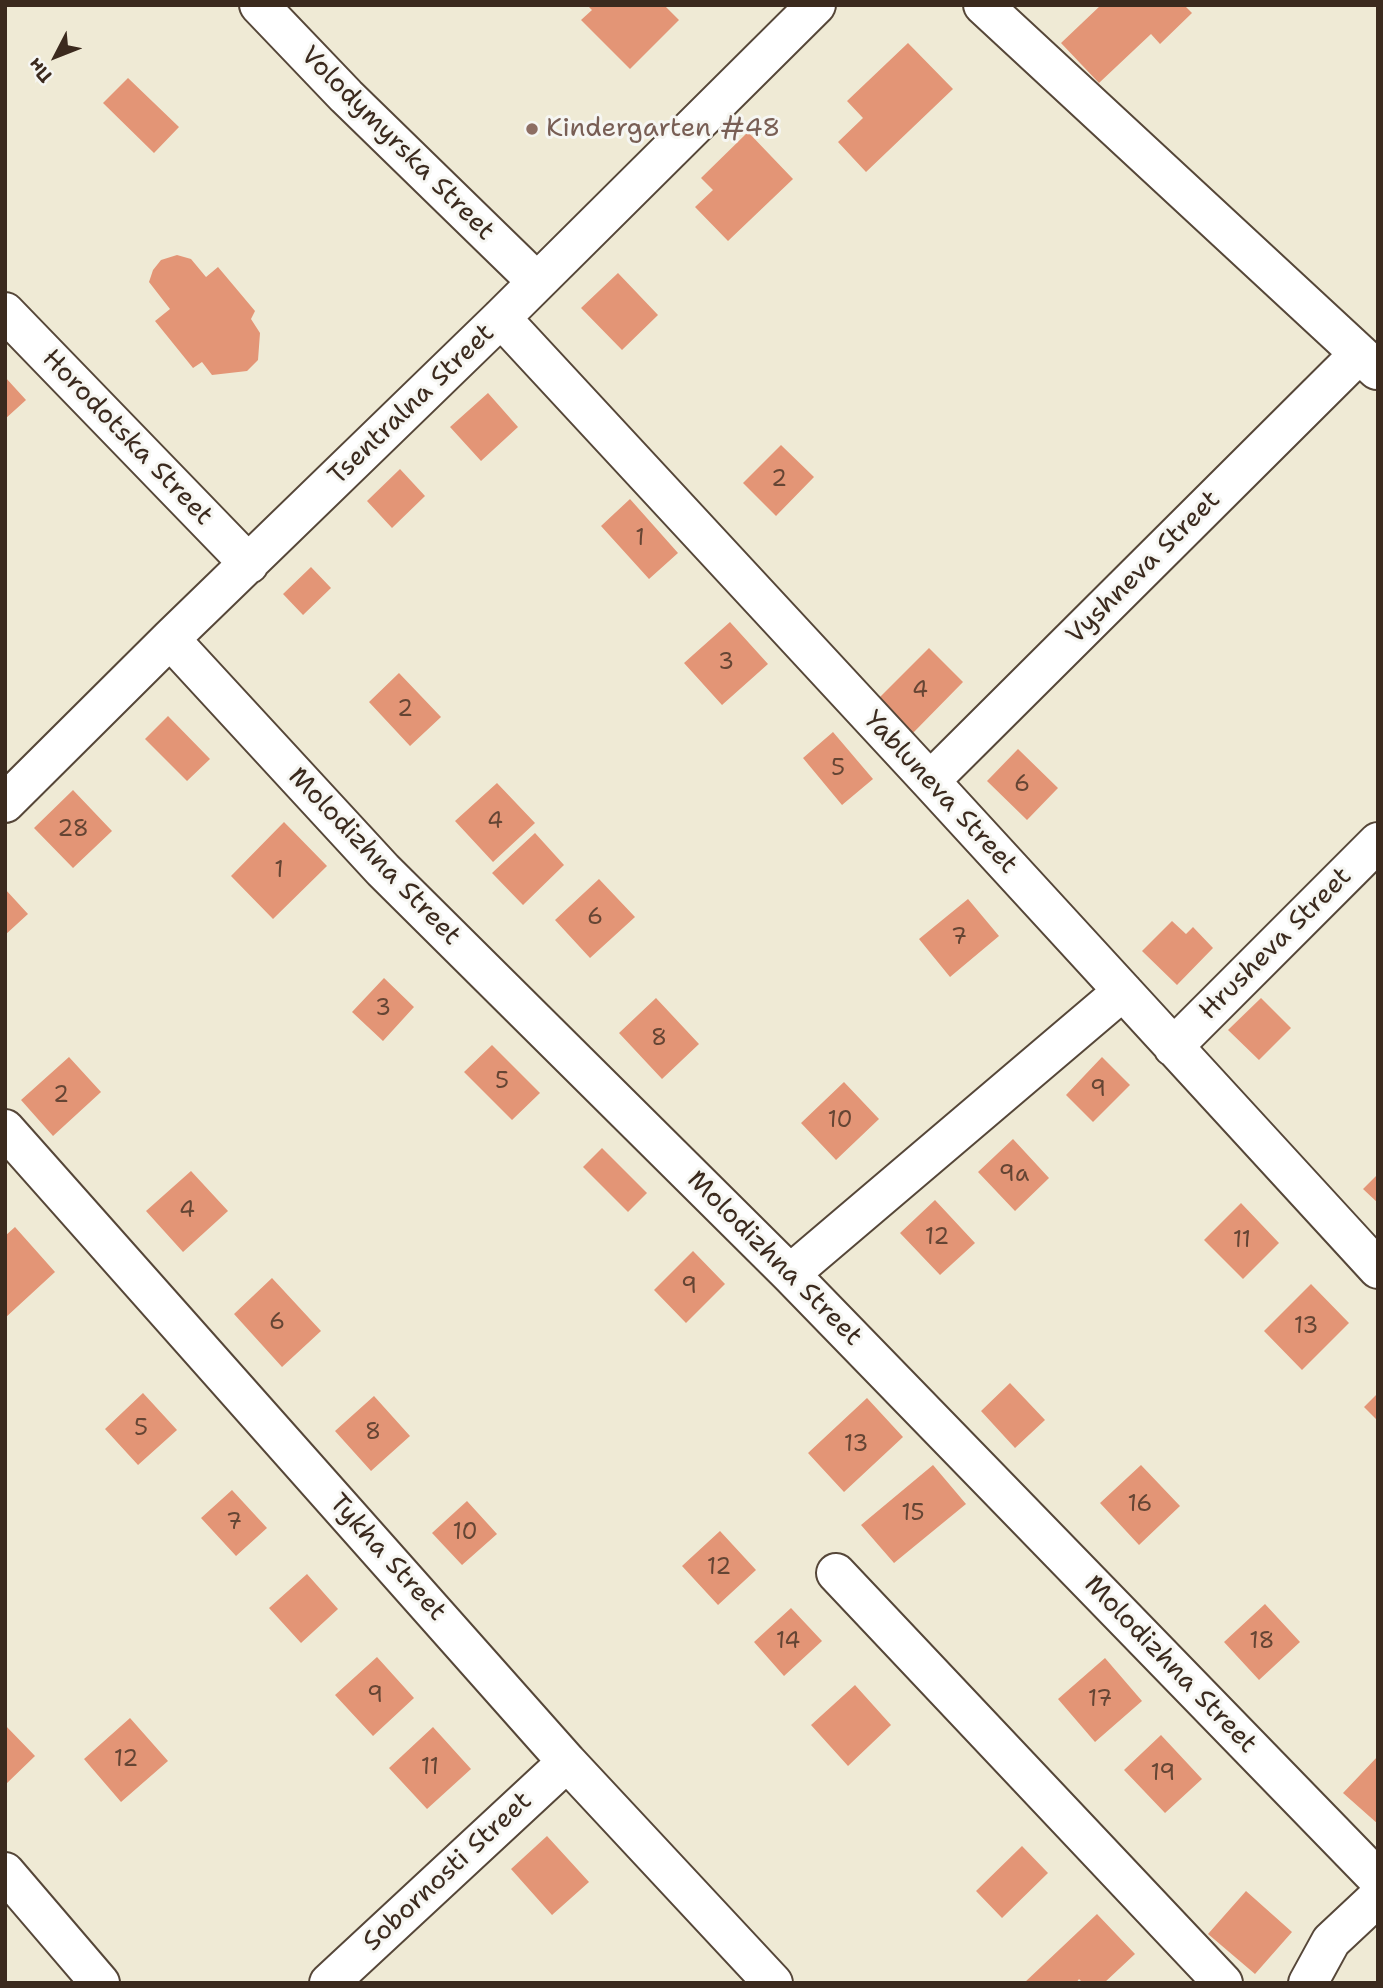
<!DOCTYPE html>
<meta charset="utf-8">
<style>
body{margin:0}
#map{position:relative;width:1383px;height:1988px;overflow:hidden;background:#efead5;font-family:"Shantell Sans",sans-serif}
canvas{display:block}
.frame{position:absolute;inset:0;border:7px solid #3b2a1e;pointer-events:none}
.north{position:absolute;left:21px;top:21px;width:70px;height:70px;-webkit-text-stroke:5px #f6f6f2;paint-order:stroke;rotate:228deg;font-size:19px;font-weight:700;line-height:28px;text-align:center;color:#3b2a1e}
.north::after{content:'';display:block;margin:auto;width:24px;height:32px;background:#3b2a1e;clip-path:polygon(50% 0,100% 100%,50% 72%,0 100%)}
</style>
<div id="map">
<canvas width="1383" height="1988"></canvas>
<div class="frame"></div>
<div class="north">Пн</div>
</div>
<script>
const g = document.querySelector('canvas').getContext('2d');
g.lineJoin = 'round';
function paint(path, color) { g.fillStyle = color; g.fill(path, 'evenodd'); }
function stroke(path, color, width, dash) { g.strokeStyle = color; g.lineWidth = width; g.lineCap = dash ? 'butt' : 'round'; g.setLineDash(dash || []); g.stroke(path); }
function write(font, color, halo, rows, align = 'center') {
  g.font = font + ' "Shantell Sans",sans-serif'; g.lineWidth = 6; g.setLineDash([]); g.textBaseline = 'middle'; g.strokeStyle = halo; g.fillStyle = color; for (const [text, x, y, turn = 0] of rows) {
    g.save(); g.translate(x, y); g.rotate((+turn || 0) * Math.PI / 180); g.textAlign = isNaN(turn) ? turn : align; if (halo) g.strokeText(text, 0, 0); g.fillText(text, 0, 0); g.restore();
  }
}
const building = new Path2D(`
 M587 5H664L679 20 630 69 581 20 592 10Z
 M1101 5H1184L1192 13 1160 44 1151 34 1099 83 1061 43Z
 M908 43 953 89 866 172 838 142 863 118 847 101Z
 M128 78 179 127 154 153 103 103Z
 M748 132 793 179 728 241 695 207 713 190 701 178Z
 M177 255 191 259 206 277 218 267 255 311 251 319 260 333 258 360 247 371 212 375 202 362 193 368 155 321 170 309 149 282 153 270 161 260Z
 M618 273 658 315 622 350 581 308Z
 M5 377 26 400 5 419Z
 M488 393 518 427 481 461 450 427Z
 M781 445 814 477 776 516 743 483Z
 M400 469 425 496 392 528 367 501Z
 M630 499 678 553 649 579 601 526Z
 M311 567 331 588 303 615 283 594Z
 M730 622 768 664 722 705 684 663Z
 M929 648 963 682 912 734 877 700Z
 M399 673 441 717 410 746 369 702Z
 M168 716 210 759 187 781 145 739Z
 M833 732 873 779 842 805 803 758Z
 M1018 749 1058 788 1027 820 987 781Z
 M497 783 535 823 493 862 455 821Z
 M73 790 112 831 73 868 34 828Z
 M284 822 327 866 273 919 231 876Z
 M535 833 564 865 523 905 492 873Z
 M599 879 635 917 590 958 555 920Z
 M5 889 28 914 5 935Z
 M968 899 999 936 950 977 919 939Z
 M1172 921 1186 934 1193 927 1213 948 1177 985 1142 951Z
 M384 978 414 1007 383 1041 352 1012Z
 M656 998 699 1044 662 1079 619 1033Z
 M1261 998 1291 1028 1259 1060 1228 1030Z
 M492 1045 540 1093 512 1120 464 1072Z
 M69 1057 101 1092 53 1136 21 1100Z
 M1102 1057 1130 1085 1093 1122 1066 1095Z
 M844 1082 879 1119 836 1160 801 1123Z
 M1013 1139 1049 1178 1015 1211 978 1172Z
 M602 1148 647 1193 628 1212 583 1167Z
 M191 1171 228 1211 183 1252 146 1211Z
 M1378 1174V1203L1363 1189Z
 M935 1200 975 1243 940 1275 900 1233Z
 M1241 1203 1279 1243 1243 1279 1204 1240Z
 M15 1227 55 1272 5 1318V1236Z
 M693 1251 725 1284 686 1323 654 1290Z
 M272 1278 321 1331 282 1367 234 1314Z
 M1311 1284 1349 1323 1302 1370 1264 1331Z
 M1010 1383 1045 1420 1015 1448 981 1411Z
 M143 1393 177 1430 138 1465 105 1429Z
 M1378 1393V1421L1364 1407Z
 M374 1396 410 1436 371 1471 335 1431Z
 M867 1398 903 1437 844 1492 808 1453Z
 M933 1465 966 1504 894 1563 861 1525Z
 M1141 1465 1180 1506 1139 1545 1100 1503Z
 M232 1490 267 1528 236 1556 201 1518Z
 M467 1501 497 1534 462 1565 432 1533Z
 M720 1531 756 1570 718 1605 682 1566Z
 M307 1574 338 1609 301 1643 269 1608Z
 M1265 1604 1300 1642 1259 1680 1224 1642Z
 M791 1608 822 1641 784 1676 754 1642Z
 M377 1657 414 1698 373 1736 335 1695Z
 M1105 1658 1142 1701 1095 1742 1058 1699Z
 M855 1685 891 1725 848 1766 811 1725Z
 M130 1718 168 1761 121 1802 84 1759Z
 M5 1725 35 1756 5 1785Z
 M433 1727 471 1769 427 1809 389 1768Z
 M1161 1735 1202 1779 1165 1813 1124 1770Z
 M1378 1756V1824L1343 1793Z
 M547 1836 589 1882 552 1915 511 1869Z
 M1022 1846 1048 1873 1002 1918 976 1891Z
 M1246 1891 1292 1932 1255 1974 1208 1934Z
 M1097 1914 1135 1954 1104 1983H1083L1079 1979 1076 1983H1024Z`);
const minor = new Path2D(`
 M259 5 346 96 537 282
 M983 5 1377 370
 M5 312 249 564
 M501 318 930 781 1378 1269
 M170 639 383 870 790 1274 1378 1879
 M930 781 1359 354
 M5 803 170 639 501 318 816 5
 M1173 1047 1378 842
 M5 1129 567 1762 773 1983
 M790 1274 1123 991
 M836 1573 1223 1983
 M5 1872 100 1983
 M329 1983 567 1762
 M1308 1983 1331 1941 1378 1897`);
const markers = [
 [532,129,7,"#8d6e63"]
];
const numberNames = [
 ["2",779,480],
 ["1",640,539],
 ["3",726,663],
 ["4",920,691],
 ["2",405,710],
 ["5",838,769],
 ["6",1022,785],
 ["4",495,822],
 ["28",73,830],
 ["1",279,871],
 ["6",595,918],
 ["7",959,938],
 ["3",383,1009],
 ["8",659,1039],
 ["5",502,1082],
 ["9",1098,1090],
 ["2",61,1096],
 ["10",840,1121],
 ["9а",1014,1175],
 ["4",187,1211],
 ["12",937,1238],
 ["11",1242,1241],
 ["9",689,1287],
 ["6",277,1323],
 ["13",1306,1327],
 ["5",141,1429],
 ["8",373,1433],
 ["13",856,1445],
 ["16",1140,1505],
 ["15",913,1514],
 ["7",234,1523],
 ["10",465,1533],
 ["12",719,1568],
 ["14",788,1642],
 ["18",1262,1642],
 ["9",375,1696],
 ["17",1100,1700],
 ["12",126,1760],
 ["11",430,1768],
 ["19",1163,1774]
];
const educationNames = [
 ["Kindergarten #48",546,129]
];
const streetNames = [
 ["Volodymyrska Street",397,144,45],
 ["Tsentralna Street",412,405,-44],
 ["Horodotska Street",127,438,46],
 ["Vyshneva Street",1144,568,-45],
 ["Yabluneva Street",940,793,47],
 ["Molodizhna Street",374,857,46],
 ["Hrusheva Street",1276,944,-45],
 ["Molodizhna Street",774,1259,45],
 ["Tykha Street",387,1558,48],
 ["Molodizhna Street",1170,1665,46],
 ["Sobornosti Street",448,1872,-43]
];
paint(building, '#e39576');
stroke(minor, '#564739', 42);
stroke(minor, '#fff', 38);
for (const [x, y, r, color] of markers) { const dot = new Path2D(); dot.arc(x, y, r, 0, 2 * Math.PI); g.fillStyle = color; g.fill(dot); stroke(dot, '#f6f6f2', 2.5); }
write('23px', '#654534', null, numberNames);
write('26px', '#785e54', '#f6f6f2', educationNames, 'left');
write('26px', '#3b2a1e', '#f6f6f2', streetNames);
</script>
